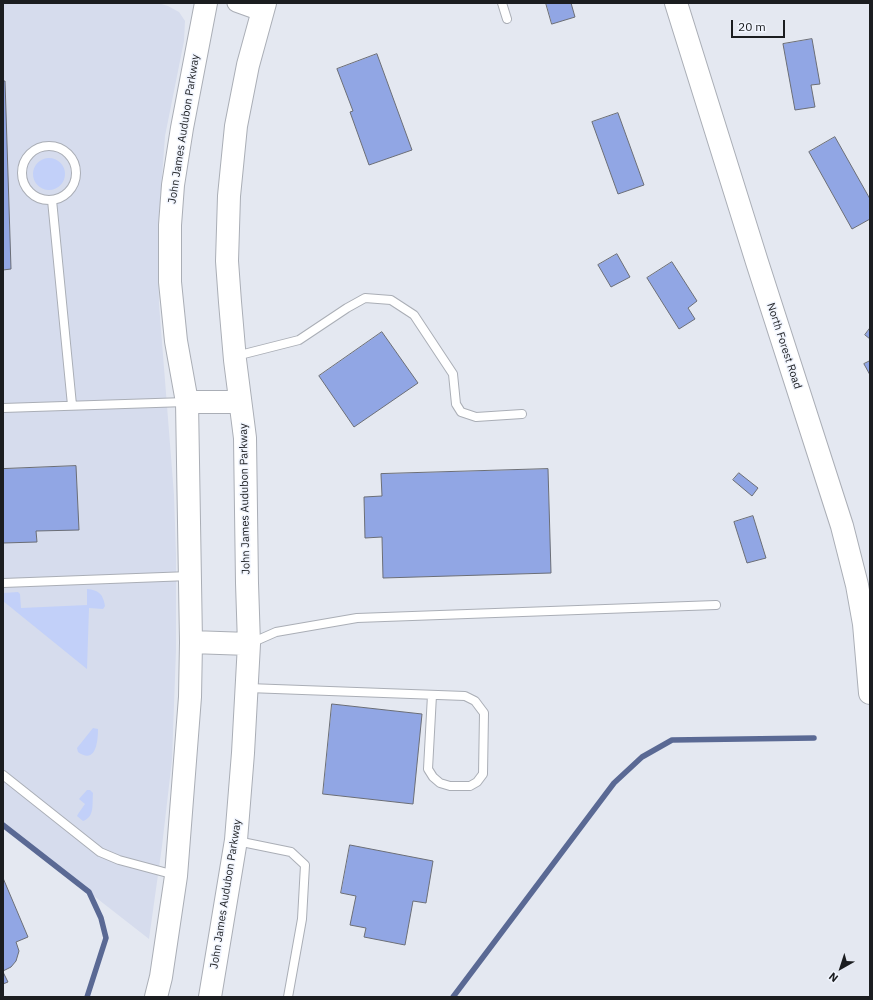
<!DOCTYPE html>
<style>
body{margin:0}
#map{position:relative;width:873px;height:1000px;overflow:hidden;background:#e4e8f1;font-family:"IBM Plex Sans",sans-serif}
canvas{display:block}
.frame{position:absolute;inset:0;border:4px solid #1b1d20;pointer-events:none}
.north{position:absolute;left:821px;top:948px;width:40px;height:40px;-webkit-text-stroke:3px #f1f5fe;paint-order:stroke;rotate:219deg;font-size:11px;font-weight:700;line-height:16px;text-align:center;color:#1b1d20}
.north::after{content:'';display:block;margin:auto;width:14px;height:18px;background:#1b1d20;clip-path:polygon(50% 0,100% 100%,50% 72%,0 100%)}
.scale{position:absolute;left:731px;top:20px;width:54px;height:18px;box-sizing:border-box;border:2px solid #1b1d20;border-top:0;padding-left:5px;font-size:12px;line-height:14px;white-space:nowrap;color:#1b1d20;-webkit-text-stroke:3px #f1f5fe;paint-order:stroke}
</style>
<div id="map">
<canvas width="873" height="1000"></canvas>
<div class="frame"></div>
<div class="north">N</div>
<div class="scale">20 m</div>
</div>
<script>
const g = document.querySelector('canvas').getContext('2d');
g.lineJoin = 'round';
function paint(path, color) { g.fillStyle = color; g.fill(path, 'evenodd'); }
function stroke(path, color, width, dash) { g.strokeStyle = color; g.lineWidth = width; g.lineCap = dash ? 'butt' : 'round'; g.setLineDash(dash || []); g.stroke(path); }
function write(font, color, halo, rows, align = 'center') {
  g.font = font + ' "IBM Plex Sans",sans-serif'; g.lineWidth = 3; g.setLineDash([]); g.textBaseline = 'middle'; g.strokeStyle = halo; g.fillStyle = color; for (const [text, x, y, turn = 0] of rows) {
    g.save(); g.translate(x, y); g.rotate((+turn || 0) * Math.PI / 180); g.textAlign = isNaN(turn) ? turn : align; if (halo) g.strokeText(text, 0, 0); g.fillText(text, 0, 0); g.restore();
  }
}
const built = new Path2D(`
 M3 3H158L168 6 179 12 185 21 184 41 165 136 158 231 159 304 174 495 176 555V650L172 760 162 846 149 939 3 825Z`);
const green = new Path2D(`
 M33 174a16 16 0 1 1 32 0a16 16 0 1 1-32 0Z
 M87 589C99 590 103 594 105 606L103 609 89 608 87 669 3 601V593L18 592 20 594 21 608 87 605Z
 M93 728 98 729C98 741 96 765 78 752L77 748Z
 M87 790H90L93 793C92 804 95 817 83 821L77 816 78 814 85 804 79 799Z`);
const stream = new Path2D(`
 M3 825 89 892 101 918 106 938 87 997
 M453 997 614 783 642 757 672 740 814 738`);
const building = new Path2D(`
 M546 3H571L575 17 552 24Z
 M812 39 820 84 811 85 815 107 795 110 783 44Z
 M377 54 412 150 369 165 350 112 353 111 337 69Z
 M3 81H5L11 269 3 270Z
 M618 113 644 185 618 194 592 122Z
 M835 137 870 199V219L852 229 809 152Z
 M617 254 630 277 611 287 598 265Z
 M672 262 697 301 688 308 695 319 679 329 647 278Z
 M870 328V339L865 335Z
 M382 332 418 383 354 427 319 376Z
 M870 361V375L864 364Z
 M76 466 79 530 36 531 37 542 3 543V469Z
 M548 469 551 573 383 578 382 537 365 538 364 497 382 496 381 474Z
 M739 473 758 488 752 496 733 480Z
 M753 516 766 558 747 563 734 522Z
 M332 704 422 714 413 804 323 794Z
 M350 845 433 861 426 903 413 901 405 945 364 937 366 928 350 925 356 896 341 893Z
 M3 878 28 937 16 942 19 951 16 961 11 967 3 971Z
 M3 972 8 982 3 984Z`);
const lane = new Path2D(`
 M502 3 507 19
 M22 173a27 27 0 1 1 54 0a27 27 0 1 1-54 0Z
 M52 200 72 405
 M236 356 299 340 347 308 365 298 391 300 414 315 453 374 456 404 461 412 476 417 522 414
 M3 408 186 402
 M3 583 190 576
 M251 643 276 632 357 618 716 605
 M248 688 465 696 475 701 484 713 483 774 477 782 470 786H450L440 783 433 777 428 769 432 695
 M3 775 100 852 119 860 175 875
 M237 841 291 852 305 865 302 919 288 997`);
const street = new Path2D(`
 M236 3 261 12`);
const secondary = new Path2D(`
 M676 3 757 262 842 526 857 585 864 624 870 693
 M187 402H240
 M191 642 249 644
 M156 997 161 977 176 876 190 697 191 642 187 402 176 341 170 282V225L173 185 182 128 206 3
 M210 997 236 840 243 753 249 644 247 583 245 438 235 360 230 302 227 261 229 196 236 126 248 65 265 3`);
const streetNames = [
 ["John James Audubon Parkway",184,129,-81],
 ["North Forest Road",784,346,72],
 ["John James Audubon Parkway",245,499,-91],
 ["John James Audubon Parkway",226,894,-81]
];
paint(built, '#d6dced');
paint(green, '#c2d0f9');
stroke(stream, '#5a6994', 5.5);
paint(building, '#91a6e4');
stroke(building, '#6b6e76', 1);
stroke(lane, '#aaaeb6', 10);
stroke(street, '#aaaeb6', 19);
stroke(secondary, '#aaaeb6', 24);
stroke(lane, '#fff', 8);
stroke(street, '#fff', 17);
stroke(secondary, '#fff', 22);
write('11px', '#1b1d20', '#f1f5fe', streetNames);
</script>
